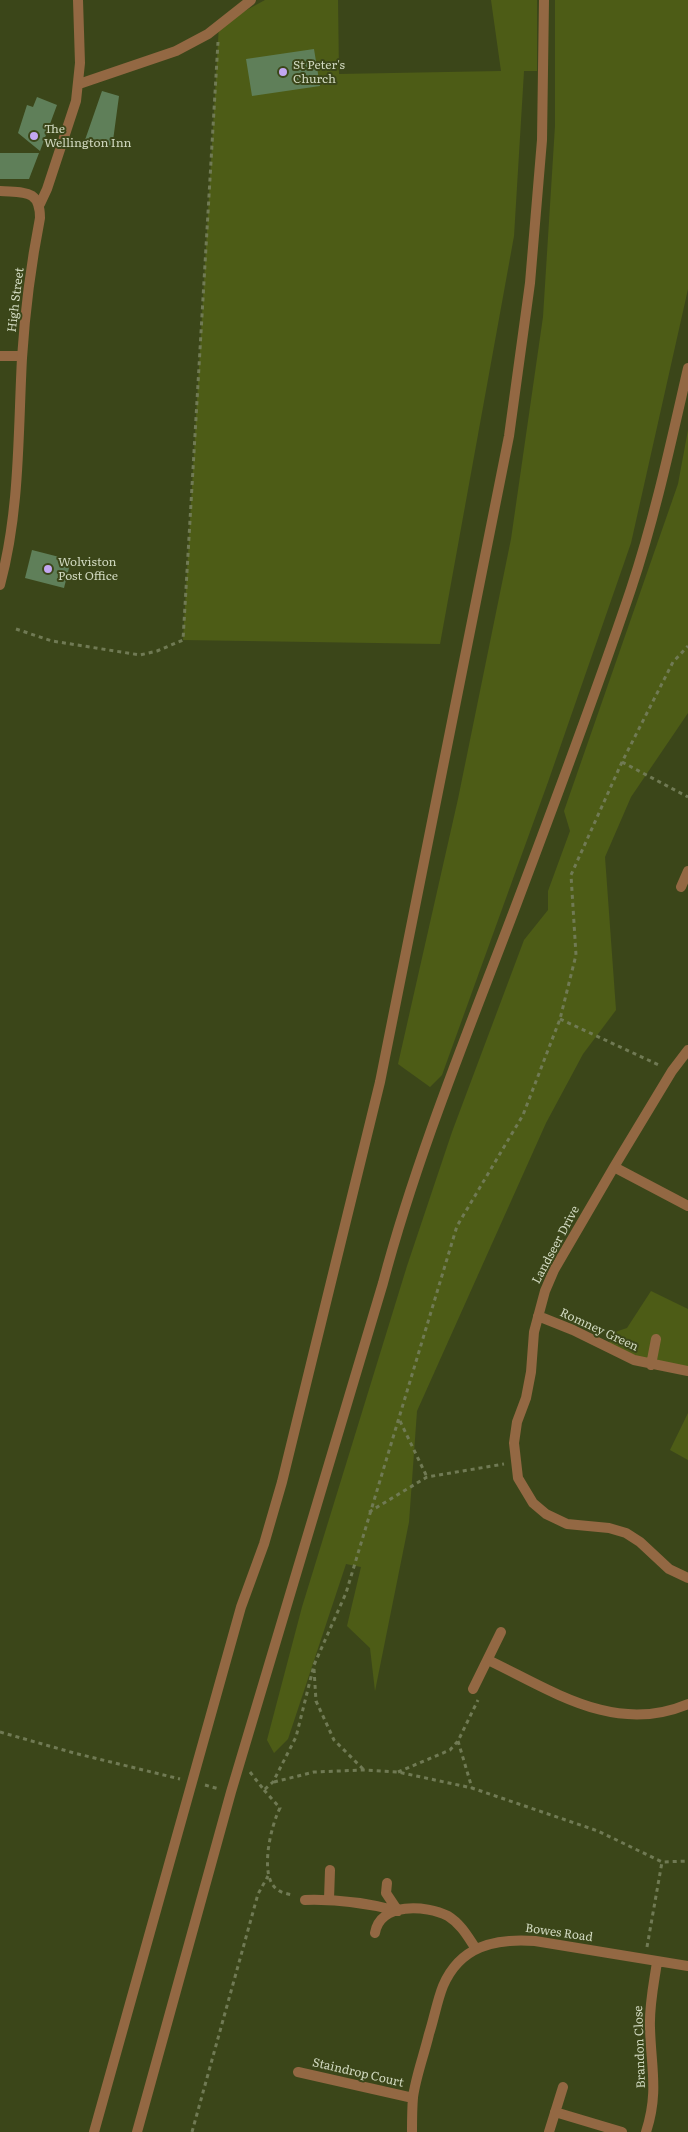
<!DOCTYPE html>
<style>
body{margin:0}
canvas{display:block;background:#3b4619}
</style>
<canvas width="688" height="2132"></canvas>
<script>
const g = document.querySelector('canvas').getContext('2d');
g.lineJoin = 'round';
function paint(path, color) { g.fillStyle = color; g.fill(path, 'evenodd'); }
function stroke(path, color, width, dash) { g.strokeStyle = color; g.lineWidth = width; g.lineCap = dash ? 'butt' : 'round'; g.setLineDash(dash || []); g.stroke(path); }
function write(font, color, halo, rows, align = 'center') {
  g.font = font + ' Literata,serif'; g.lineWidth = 4; g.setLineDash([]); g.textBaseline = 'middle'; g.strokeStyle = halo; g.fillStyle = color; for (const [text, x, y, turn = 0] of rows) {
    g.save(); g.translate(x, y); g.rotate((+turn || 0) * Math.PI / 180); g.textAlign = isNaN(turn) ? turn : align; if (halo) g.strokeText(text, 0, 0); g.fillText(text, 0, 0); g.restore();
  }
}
const green = new Path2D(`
 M265 0H338L339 74 501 71 491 0H537V71H524L514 236 440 644 183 640 219 25Z
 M555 0H688V289L631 543 548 782 442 1075 430 1087 398 1064 458 799 511 539 543 317 555 126Z
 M688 430V713L631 797 605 857 616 1010 583 1054 546 1123 417 1411 409 1522 375 1691 370 1648 347 1626 361 1567 346 1564 288 1739 274 1753 267 1740 302 1607 407 1266 452 1132 524 940 548 910V891L570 831 564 811 678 484Z
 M651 1291 688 1309V1368L647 1362 608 1344 615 1332 627 1328Z
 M688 1413V1460L670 1450Z`);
const building = new Path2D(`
 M314 49 320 86 252 96 246 59Z
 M102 91 119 96 112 148 85 140Z
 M37 97 57 105 40 151 18 133 27 105 33 107Z
 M0 153H39L29 179H0Z
 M32 550 71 560 64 588 25 578Z`);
const path = new Path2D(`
 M16 629 52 641 140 655 157 651 183 640 218 42
 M622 762 688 797
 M560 1019 661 1066
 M400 1421 427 1477
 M369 1512 427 1477 504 1464
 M314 1669 316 1701 334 1740 363 1769
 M0 1732 74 1753 180 1779
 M458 1741 472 1788
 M250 1772 264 1790 273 1782 296 1737 314 1665 346 1593 457 1226 523 1115 560 1019 576 955 571 875 622 762 673 662 688 646
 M398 1772 450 1750 458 1741 478 1700
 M274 1782 314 1772 363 1770 398 1772 472 1788 598 1831 662 1862 688 1861
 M205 1785 219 1789
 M264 1790 280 1808C271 1825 258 1878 278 1890 282 1893 288 1894 293 1895
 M647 1947 662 1862
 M192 2132 258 1894 268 1876`);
const minor = new Path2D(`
 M79 84 176 51 208 34 251 0
 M40 204 47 189 76 101 80 63 78 0
 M0 356H22
 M681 887 688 871
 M688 1050 672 1071 614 1167 554 1270 545 1291 534 1332 531 1372 526 1398 517 1422 514 1443 518 1478 533 1503 546 1514 567 1524 609 1528 626 1533 640 1542 669 1569 688 1578
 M614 1167 688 1206
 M538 1316 573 1330 634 1360 688 1371
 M651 1365 656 1339
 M488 1660C553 1691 615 1735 688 1704
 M473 1689 501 1632
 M387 1883 386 1893 398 1911
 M329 1899 330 1870
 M305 1900C337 1899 367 1903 398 1911
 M375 1933C380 1902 426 1905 448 1916 461 1924 468 1937 476 1949
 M298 2072 413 2098
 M555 2112 622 2132
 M412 2132C412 2121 412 2109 413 2097 416 2076 424 2055 429 2034 434 2019 437 2001 443 1986 460 1946 495 1938 535 1941L688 1966
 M549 2132 563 2087
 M646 2132C659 2092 651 2067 650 2028 649 2005 654 1983 657 1962`);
const tertiary = new Path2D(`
 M0 191C24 193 40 189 40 218 31 264 25 311 22 358 18 434 20 511 0 585
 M94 2132 241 1607 264 1544 282 1482 380 1082 509 436 530 283 542 140 544 0
 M137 2132 231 1792 383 1283C417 1155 468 1032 515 908 555 802 595 696 631 589 655 517 671 442 688 368`);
const markers = [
 [283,72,5,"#c3a7f2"],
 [34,136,5,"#c3a7f2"],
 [48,569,5,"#c3a7f2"]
];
const poiNames = [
 ["St Peter's",293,65],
 ["Church",293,79],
 ["The",44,129],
 ["Wellington Inn",44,143],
 ["Wolviston",58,562],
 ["Post Office",58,576]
];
const streetNames = [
 ["High Street",16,300,-83],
 ["Landseer Drive",556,1245,-62],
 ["Romney Green",599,1330,25],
 ["Bowes Road",559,1933,8],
 ["Brandon Close",640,2047,-92],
 ["Staindrop Court",358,2073,13]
];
paint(green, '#4d5c16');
paint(building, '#5f7f59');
stroke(path, '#707a54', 3, [4, 4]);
stroke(minor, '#936843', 10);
stroke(tertiary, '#936843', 10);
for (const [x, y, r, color] of markers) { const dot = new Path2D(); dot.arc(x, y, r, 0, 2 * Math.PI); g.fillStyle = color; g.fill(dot); stroke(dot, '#3b4619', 2); }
write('12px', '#d0d8bf', '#3b4619', poiNames, 'left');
write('12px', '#d0d8bf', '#3b4619', streetNames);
</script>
